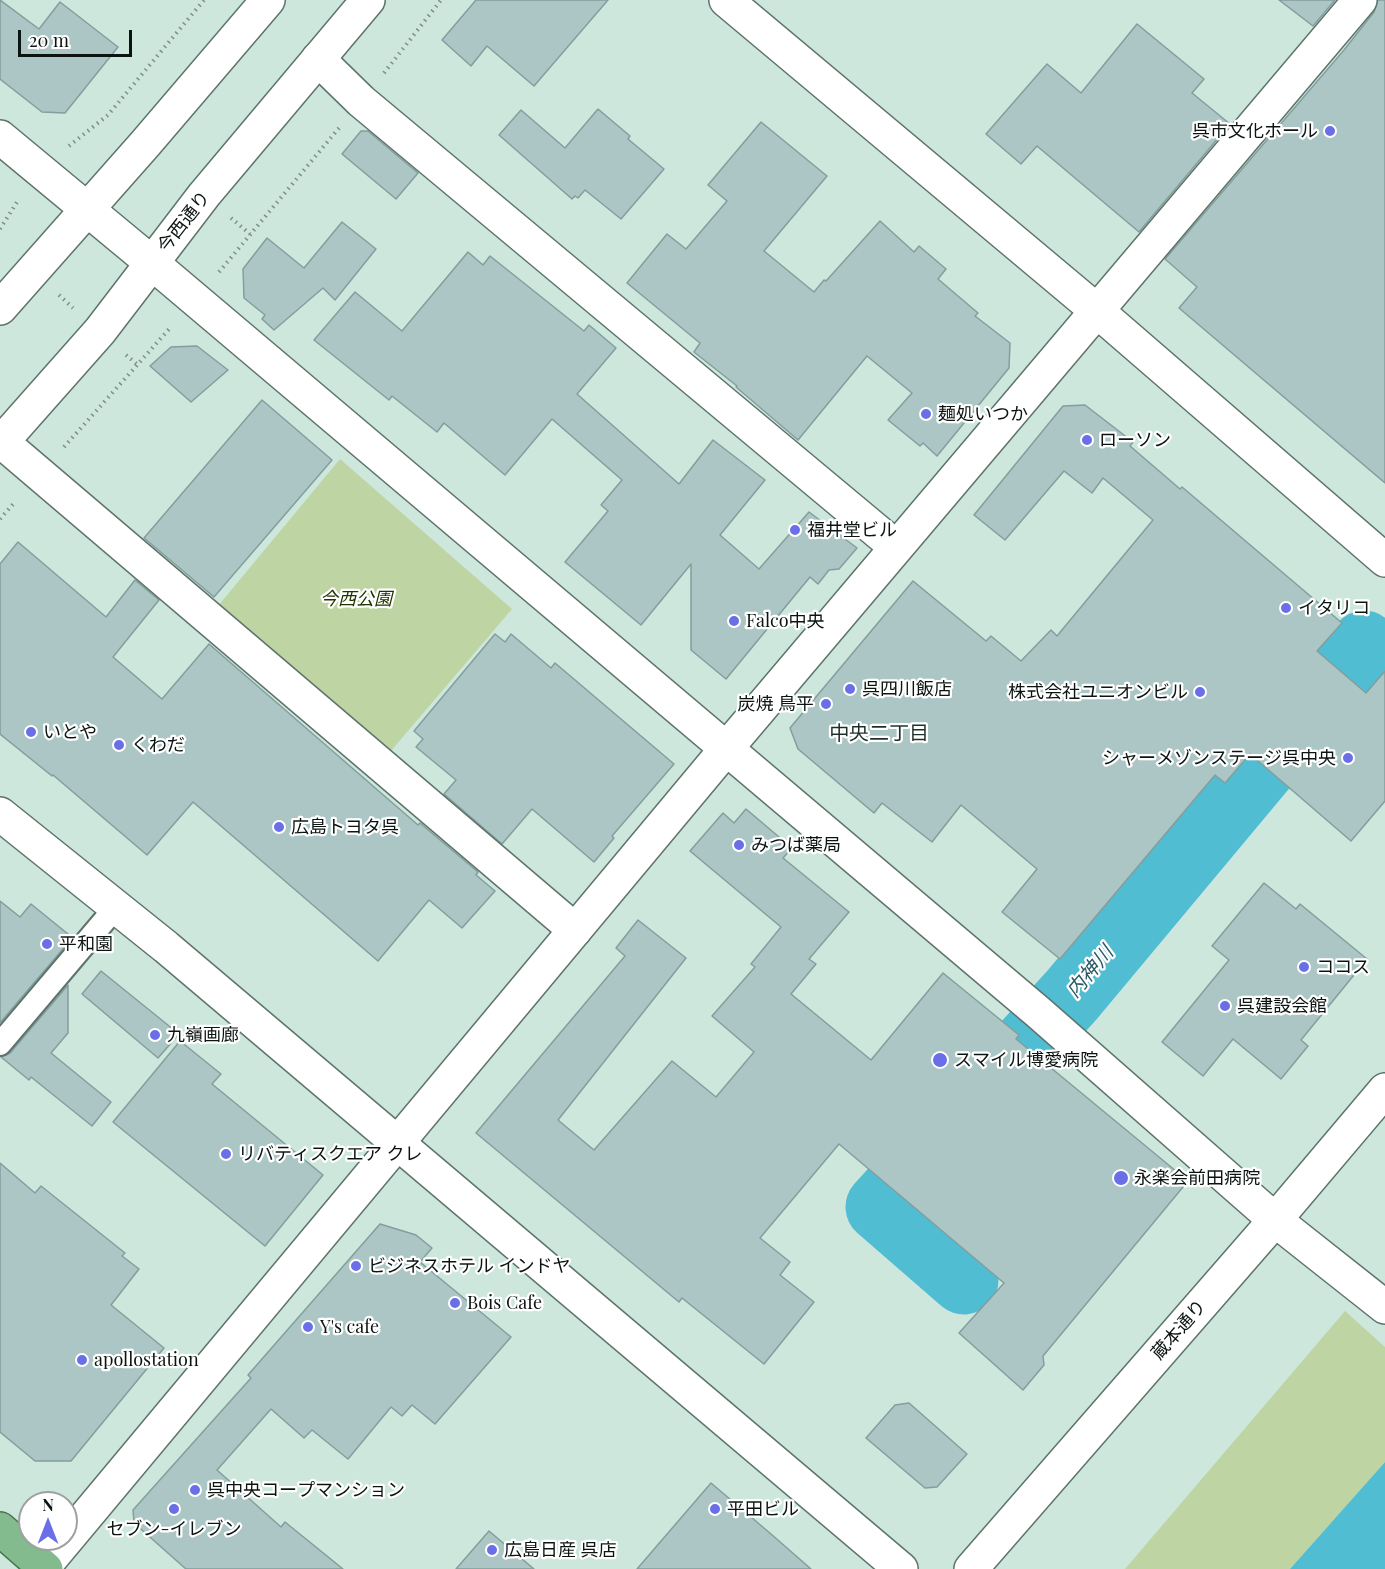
<!DOCTYPE html>
<meta charset="utf-8">
<style>
body{margin:0}
#map{position:relative;width:1385px;height:1569px;overflow:hidden;background:#cee7dd;font-family:"Playfair Display",serif}
canvas{display:block}
.north{position:absolute;left:18px;top:1491px;width:60px;height:60px;box-sizing:border-box;background:#fff;border:2px solid #9da1a0;border-radius:50%;rotate:0deg;font-size:16px;font-weight:700;line-height:24px;text-align:center;color:#0b1411}
.north::after{content:'';display:block;margin:auto;width:21px;height:27px;background:#6a6fe8;clip-path:polygon(50% 0,100% 100%,50% 72%,0 100%)}
.scale{position:absolute;left:18px;top:30px;width:114px;height:27px;box-sizing:border-box;border:3px solid #0b1411;border-top:0;padding-left:8px;font-size:18px;line-height:21px;white-space:nowrap;color:#0b1411;-webkit-text-stroke:4px #fff;paint-order:stroke}
</style>
<div id="map">
<canvas width="1385" height="1569"></canvas>
<div class="north">N</div>
<div class="scale">20 m</div>
</div>
<script>
const g = document.querySelector('canvas').getContext('2d');
g.lineJoin = 'round';
function paint(path, color) { g.fillStyle = color; g.fill(path, 'evenodd'); }
function stroke(path, color, width, dash) { g.strokeStyle = color; g.lineWidth = width; g.lineCap = dash ? 'butt' : 'round'; g.setLineDash(dash || []); g.stroke(path); }
function write(font, color, halo, rows, align = 'center') {
  g.font = font + ' "Playfair Display","Noto Sans JP",serif'; g.lineWidth = 4.5; g.setLineDash([]); g.textBaseline = 'middle'; g.strokeStyle = halo; g.fillStyle = color; for (const [text, x, y, turn = 0] of rows) {
    g.save(); g.translate(x, y); g.rotate((+turn || 0) * Math.PI / 180); g.textAlign = isNaN(turn) ? turn : align; if (halo) g.strokeText(text, 0, 0); g.fillText(text, 0, 0); g.restore();
  }
}
const green = new Path2D(`
 M340 459 512 609 390 752 218 606Z
 M1345 1311 1385 1347V1462L1290 1569H1125Z`);
const water = new Path2D(`
 M1385 1462V1569H1290Z`);
const river = new Path2D(`
 M964 1280 880 1207 1072 995 1364 645`);
const building = new Path2D(`
 M0 0 39 29 60 2 118 47 65 113 42 112 0 79Z
 M476 0H608L534 86 487 46 471 66 442 40Z
 M1279 0H1335L1313 26Z
 M1378 0H1385V483L1179 308 1197 287 1165 259 1344 50 1374 12Z
 M1137 24 1204 79 1192 93 1230 124 1139 232 1037 146 1021 164 986 134 1047 64 1081 93Z
 M598 109 630 136 628 139 664 169 621 219 585 190 578 198 575 196 572 199 499 135 521 110 565 148Z
 M761 122 827 176 764 251 814 292 824 280 826 281 880 221 914 252 919 246 946 269 938 279 978 313 975 316 1010 343 1009 368 937 456 923 443 920 446 888 420 912 393 867 356 798 440 736 387 737 386 694 352 700 343 627 283 667 234 686 249 727 201 708 185Z
 M361 131H368L418 173 396 199 342 154Z
 M342 222 376 249 335 300 323 288 274 330 262 319 265 315 244 298 243 269 267 238 304 268Z
 M468 252 483 265 490 256 584 331 589 325 616 348 577 394 679 484 713 440 765 480 720 535 759 569 809 512 857 548 839 569 829 570 818 584 810 577 726 679 691 650V564L641 625 565 562 608 511 601 505 622 480 552 419 505 475 444 423 437 432 392 396 389 400 314 340 355 292 402 331Z
 M197 346 228 370 191 402 150 366 171 347Z
 M262 400 332 460 214 597 144 538Z
 M1085 405 1133 442 1130 446 1180 489 1182 487 1342 623 1317 651 1366 693 1385 671V801L1351 841 1250 754 1225 783 1215 775 1060 959 1002 912 1037 869 961 805 932 842 882 803 874 813 798 749 790 728 913 581 986 641 991 636 1021 661 1051 630 1057 636 1153 520 1103 478 1092 493 1064 471 1005 540 974 515 1063 406Z
 M18 542 106 617 135 580 159 600 113 657 162 699 209 644 418 825 420 823 478 872 476 875 495 891 462 928 429 900 378 961 193 802 147 855 53 775 52 776 0 734V564Z
 M495 634 505 642 511 634 551 668 555 663 674 764 612 836 614 838 594 862 532 809 502 844 444 794 456 780 416 747 423 739 414 731Z
 M746 809 792 848 783 858 849 912 809 959 816 964 791 994 871 1060 943 973 1019 1035 1016 1039 1188 1181 1043 1356 1044 1365 1023 1390 959 1333 1004 1283 839 1144 760 1238 790 1262 780 1275 814 1302 764 1364 682 1298 679 1302 476 1133 625 956 616 948 638 920 686 958 558 1120 594 1150 672 1061 716 1097 754 1052 712 1016 755 967 751 964 781 927 690 851 723 813 734 823Z
 M1264 883 1296 909 1300 904 1367 959 1301 1040 1308 1046 1281 1079 1233 1039 1203 1076 1162 1042 1229 960 1212 946Z
 M0 901 20 917 31 904 68 934V943L0 1023Z
 M101 971 179 1034 158 1058 82 994Z
 M68 985V1033L51 1053 111 1102 92 1126 31 1077 29 1080 1 1057 10 1053Z
 M180 1041 221 1074 212 1084 323 1175 265 1246 113 1122Z
 M0 1163 35 1193 41 1186 125 1253 122 1256 139 1269 111 1305 164 1348 71 1461H35L0 1432Z
 M380 1224 416 1235 432 1248 420 1262 511 1337 435 1424 412 1405 402 1416 391 1407 348 1459 312 1430 304 1438 271 1409 217 1470 281 1527 285 1522 343 1569H186L134 1523 133 1510 251 1378 248 1375Z
 M909 1403 967 1454 937 1487 925 1488 866 1438 895 1405Z
 M711 1483 771 1534 811 1569H637Z
 M489 1531 534 1569H456Z`);
const path = new Path2D(`
 M384 73 441 0
 M69 146 108 115 204 0
 M231 218 250 234
 M0 229 19 199
 M219 272 339 128
 M59 295 73 308
 M126 355 138 365
 M64 447 171 327
 M0 519 15 502`);
const service = new Path2D(`
 M0 1044 116 907`);
const minor = new Path2D(`
 M318 59 361 101 896 547
 M2 442 575 930
 M1275 1220 1385 1307`);
const tertiary = new Path2D(`
 M726 0 1096 310 1385 560
 M0 137 152 263 1038 1012 1275 1220
 M0 308 145 144 268 0
 M0 444 100 331 204 195 368 0
 M0 814 166 947 901 1569
 M42 1569 726 749 1360 0
 M971 1569 1275 1220 1385 1090`);
const trunk = new Path2D(`
 M0 1529 46 1569`);
const markers = [
 [1330,131,6,"#6a6fe8"],
 [926,414,6,"#6a6fe8"],
 [1087,440,6,"#6a6fe8"],
 [795,530,6,"#6a6fe8"],
 [1286,608,6,"#6a6fe8"],
 [734,621,6,"#6a6fe8"],
 [850,689,6,"#6a6fe8"],
 [1200,692,6,"#6a6fe8"],
 [826,704,6,"#6a6fe8"],
 [31,732,6,"#6a6fe8"],
 [119,745,6,"#6a6fe8"],
 [1348,758,6,"#6a6fe8"],
 [279,827,6,"#6a6fe8"],
 [739,845,6,"#6a6fe8"],
 [47,944,6,"#6a6fe8"],
 [1304,967,6,"#6a6fe8"],
 [1225,1006,6,"#6a6fe8"],
 [155,1035,6,"#6a6fe8"],
 [940,1060,8,"#6a6fe8"],
 [226,1154,6,"#6a6fe8"],
 [1121,1178,8,"#6a6fe8"],
 [356,1266,6,"#6a6fe8"],
 [455,1303,6,"#6a6fe8"],
 [308,1327,6,"#6a6fe8"],
 [82,1360,6,"#6a6fe8"],
 [195,1490,6,"#6a6fe8"],
 [174,1509,6,"#6a6fe8"],
 [715,1509,6,"#6a6fe8"],
 [492,1550,6,"#6a6fe8"]
];
const poiNames = [
 ["呉市文化ホール",1318,131,"right"],
 ["麺処いつか",938,414],
 ["ローソン",1099,440],
 ["福井堂ビル",807,530],
 ["イタリコ",1298,608],
 ["Falco中央",746,621],
 ["呉四川飯店",862,689],
 ["株式会社ユニオンビル",1188,692,"right"],
 ["炭焼 鳥平",814,704,"right"],
 ["いとや",43,732],
 ["くわだ",131,745],
 ["シャーメゾンステージ呉中央",1336,758,"right"],
 ["広島トヨタ呉",291,827],
 ["みつば薬局",751,845],
 ["平和園",59,944],
 ["ココス",1316,967],
 ["呉建設会館",1237,1006],
 ["九嶺画廊",167,1035],
 ["スマイル博愛病院",954,1060],
 ["リバティスクエア クレ",238,1154],
 ["永楽会前田病院",1134,1178],
 ["ビジネスホテル インドヤ",368,1266],
 ["Bois Cafe",467,1303],
 ["Y's cafe",320,1327],
 ["apollostation",94,1360],
 ["呉中央コープマンション",207,1490],
 ["平田ビル",727,1509],
 ["セブン-イレブン",174,1529,"center"],
 ["広島日産 呉店",504,1550]
];
const streetNames = [
 ["今西通り",184,222,-52],
 ["蔵本通り",1179,1330,-49]
];
const parkNames = [
 ["今西公園",356,599]
];
const neighbourhoodNames = [
 ["中央二丁目",879,734]
];
const waterNames = [
 ["内神川",1090,972,-50]
];
paint(green, '#bed4a3');
paint(water, '#50bdd3');
stroke(river, '#50bdd3', 69);
paint(building, '#abc6c5');
stroke(building, '#839e9c', 1.5);
stroke(service, '#5d736b', 26);
stroke(minor, '#5d736b', 36);
stroke(tertiary, '#5d736b', 36);
stroke(trunk, '#45744f', 36);
stroke(path, '#7e9089', 4, [1.5, 4.5]);
stroke(service, '#fff', 22);
stroke(minor, '#fff', 33);
stroke(tertiary, '#fff', 33);
stroke(trunk, '#83ba8e', 33);
for (const [x, y, r, color] of markers) { const dot = new Path2D(); dot.arc(x, y, r, 0, 2 * Math.PI); g.fillStyle = color; g.fill(dot); stroke(dot, '#fff', 2); }
write('18px', '#0b1411', '#fff', poiNames, 'left');
write('18px', '#0b1411', '#fff', streetNames);
write('italic 18px', '#223400', '#fff', parkNames);
write('20px', '#1c3029', '#fff', neighbourhoodNames);
write('italic 20px', '#2c5a64', '#fff', waterNames);
</script>
